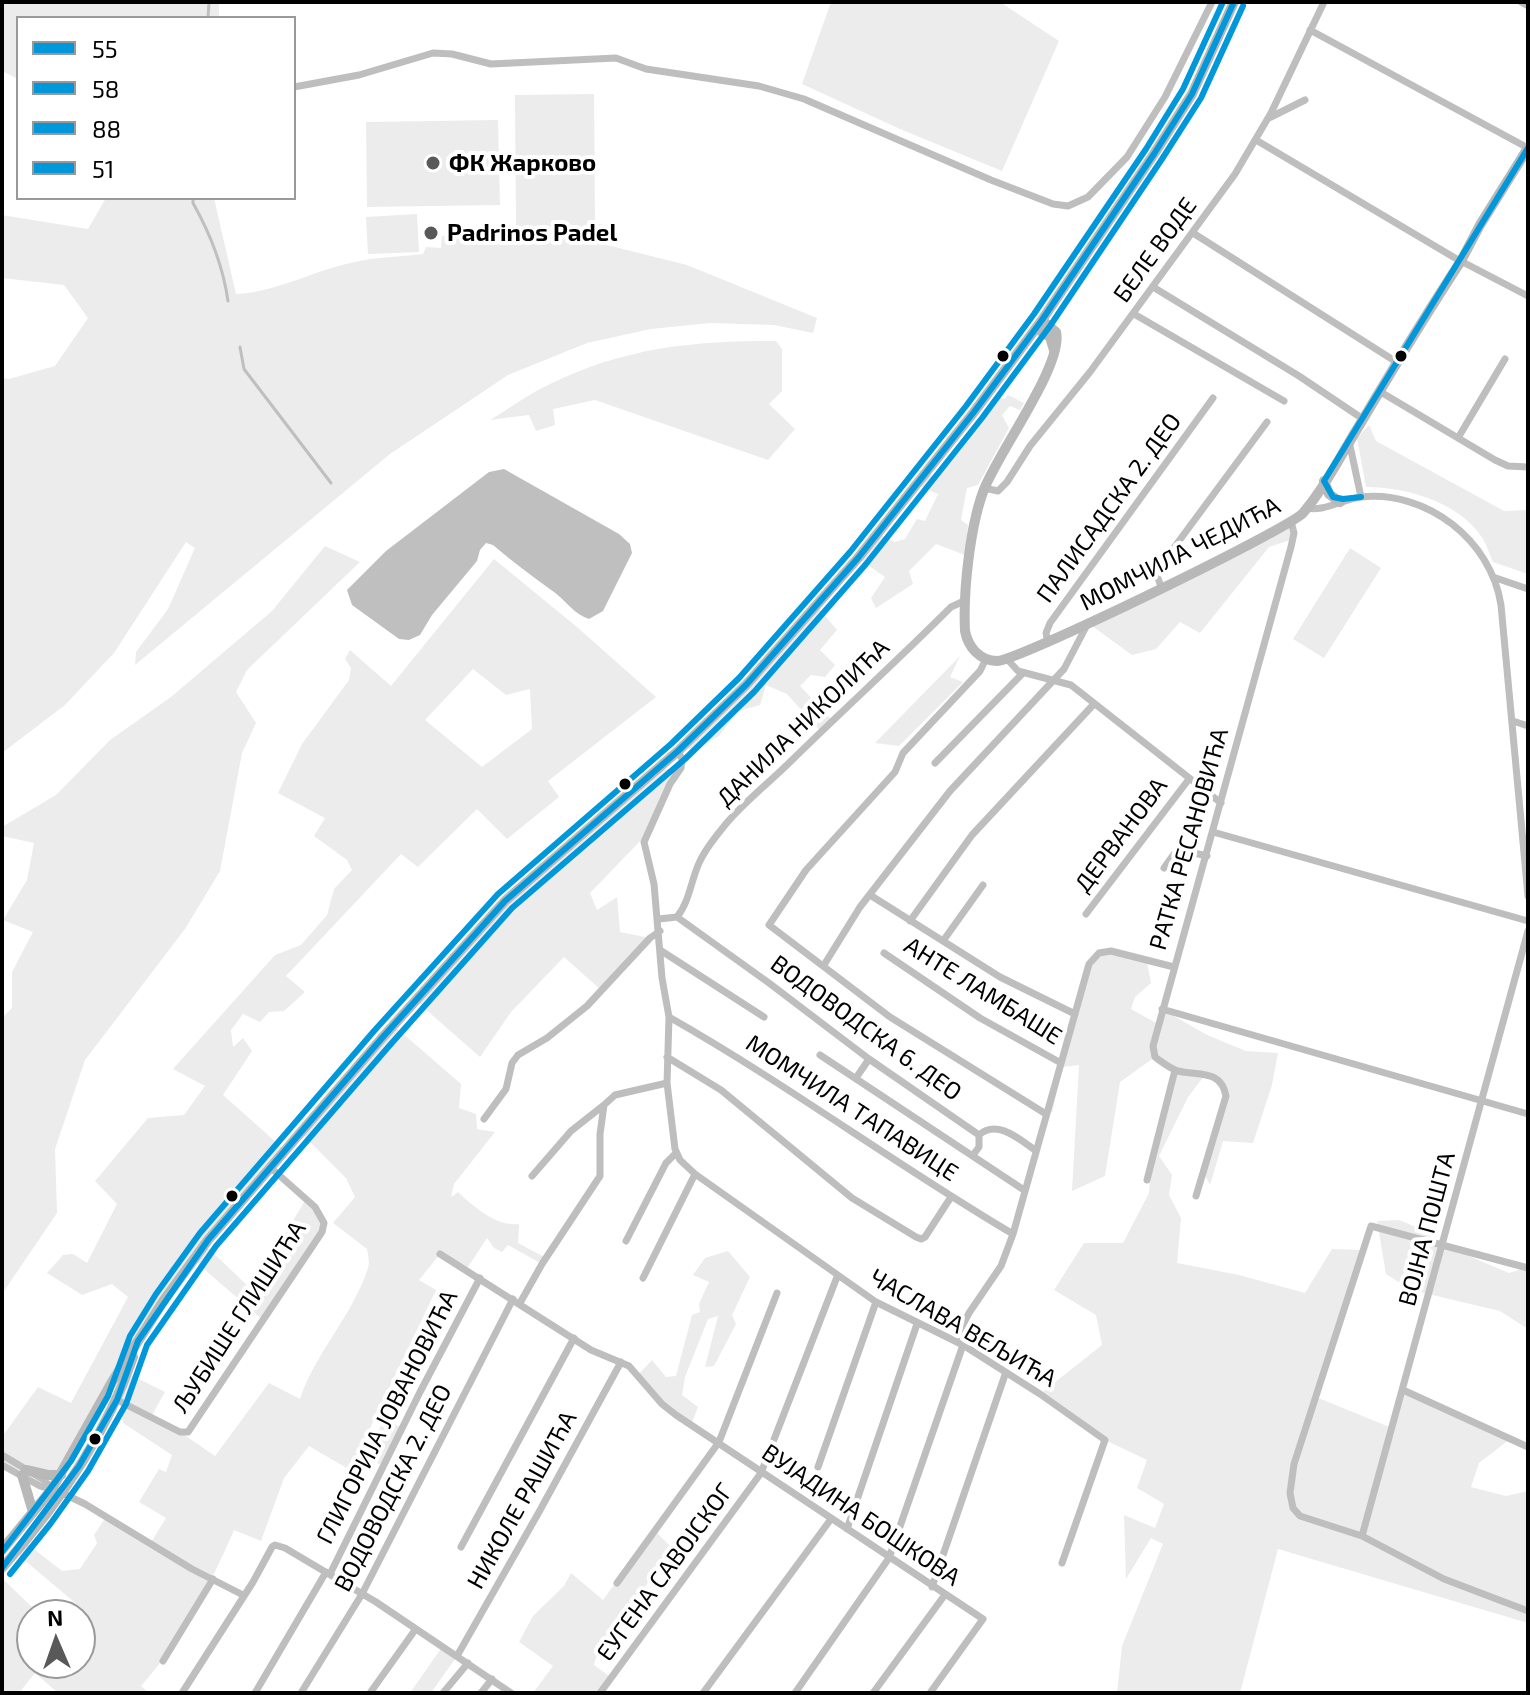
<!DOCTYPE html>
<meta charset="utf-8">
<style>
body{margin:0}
#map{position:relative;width:1530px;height:1695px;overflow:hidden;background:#fff;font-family:"Exo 2",sans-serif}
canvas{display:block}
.frame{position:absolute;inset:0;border:4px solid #000;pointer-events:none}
.legend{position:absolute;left:16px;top:16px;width:280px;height:184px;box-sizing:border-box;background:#fff;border:2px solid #999;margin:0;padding:10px 14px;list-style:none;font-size:24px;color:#000}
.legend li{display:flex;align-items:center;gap:16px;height:40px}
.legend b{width:40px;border:2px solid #999}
.north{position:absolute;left:16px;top:1599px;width:80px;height:80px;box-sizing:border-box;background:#fff;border:2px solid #999;border-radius:50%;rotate:358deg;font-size:22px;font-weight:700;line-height:32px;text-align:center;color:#000}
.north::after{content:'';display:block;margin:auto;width:28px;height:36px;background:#595959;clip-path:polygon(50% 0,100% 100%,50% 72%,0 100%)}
</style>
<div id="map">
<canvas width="1530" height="1695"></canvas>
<div class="frame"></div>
<ul class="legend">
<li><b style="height:10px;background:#0098da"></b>55</li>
<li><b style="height:10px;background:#0098da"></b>58</li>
<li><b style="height:10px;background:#0098da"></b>88</li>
<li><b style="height:10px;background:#0098da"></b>51</li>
</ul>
<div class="north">N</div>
</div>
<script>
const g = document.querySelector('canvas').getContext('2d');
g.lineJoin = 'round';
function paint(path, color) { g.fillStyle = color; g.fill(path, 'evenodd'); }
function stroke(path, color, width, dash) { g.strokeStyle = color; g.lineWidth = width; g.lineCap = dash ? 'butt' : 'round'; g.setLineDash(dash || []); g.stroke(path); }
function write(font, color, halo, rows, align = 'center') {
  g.font = font + ' "Exo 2",sans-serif'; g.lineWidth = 8; g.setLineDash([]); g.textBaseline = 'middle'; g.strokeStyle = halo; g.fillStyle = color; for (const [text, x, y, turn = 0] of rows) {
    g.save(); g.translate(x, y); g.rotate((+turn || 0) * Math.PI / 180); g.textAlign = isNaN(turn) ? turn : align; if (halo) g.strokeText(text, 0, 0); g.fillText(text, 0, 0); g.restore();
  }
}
const green = new Path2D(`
 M2 2H219V18H18V79L2 71Z
 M831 2H1000L1059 41 1002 171 900 129 802 84Z
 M594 94 595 224 606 225 607 245 687 265 817 318 813 333 774 325 710 323 651 329 587 343 508 375 390 454 135 665 136 652 168 609 195 548 186 542 114 653 65 705 2 753V378L9 379 55 366 88 318 64 285 2 278V215L88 229 106 198H214L236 294C278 292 314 270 355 262 377 257 400 257 423 254L426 247 441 248 442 236 519 228 516 227 515 95Z
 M498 120 500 205 367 207 366 122Z
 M417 214 419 252 368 254 366 217Z
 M776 341 782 349V391L769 404 795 429 768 460 595 400 553 409 555 425 536 431 529 415 490 420C509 409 528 394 548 385 625 347 693 341 776 341Z
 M997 395 1004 399 1008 395 1024 403 1020 410 1010 406 1002 415 1009 428 978 485 967 488 961 520 968 525 965 555 936 544 909 571 913 584 876 608 871 598 885 577 858 558 877 533 895 542 905 539 917 519 925 521 938 494 915 484 925 472 932 476 952 458Z
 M1369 425 1376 441 1504 511 1528 510V574L1493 562C1490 555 1487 546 1483 539 1460 502 1406 487 1366 487L1357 438Z
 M1291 521 1293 539 1269 547 1200 633 1180 622 1156 649 1132 655 1088 623Z
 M325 546 360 562 247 670 236 692 256 723 242 753 220 871 185 929 85 1060 55 1149 57 1213 2 1294V1018L12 1008V972L33 932 3 920 27 880 34 843 2 836V827L56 795 110 740 171 697 272 611Z
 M1350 548 1381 568 1324 658 1293 639Z
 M494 559 577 627 656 697 548 781 559 797 507 839 477 809 418 867 401 854 286 976 305 992 284 1011 269 1012 260 1022 243 1014 231 1030 233 1047 243 1038 252 1051 223 1095 286 1151 193 1259 61 1475C41 1476 20 1472 2 1463V1437L38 1387 71 1403 128 1297 112 1284 82 1295 47 1273 63 1255 73 1254 87 1263 117 1204 95 1181 148 1118 184 1115 205 1086 173 1069 275 955 301 945 327 915 334 889 352 870 347 860 314 836 325 818 278 793 302 744 349 680 351 668 345 659 350 650 391 686ZM473 669 506 695 530 689 532 729 482 767 425 720Z
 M816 605 837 630 820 650 835 665 825 677 811 675 800 686 832 720 820 731 787 694 766 685 760 705 738 711 719 736 692 751 684 745Z
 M960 656 950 677 963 682 899 746 875 743Z
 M681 768 645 836 590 893 597 910 617 897 620 932 650 938 601 990 564 957 511 1012 480 1057 415 1000 475 933 654 770Z
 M1105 951 1147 962 1151 983 1135 997 1131 1009 1158 1024 1162 1009 1207 1035 1246 1051 1278 1053 1272 1085 1253 1143 1223 1141 1210 1185 1203 1172 1225 1096 1224 1084 1205 1075 1188 1097 1159 1156 1172 1175 1169 1195 1181 1218 1177 1263 1239 1275 1305 1293 1332 1249 1363 1250 1316 1397 1392 1428 1403 1390 1510 1439 1479 1463 1471 1487 1506 1496 1528 1491V1623L1278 1549 1240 1693H1117L1122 1646 1163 1544 1151 1538 1126 1579 1124 1515 1155 1528 1164 1504 1137 1488 1147 1460 1105 1440 1040 1394 1102 1345 1096 1315 1054 1290 1084 1243H1123L1149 1193 1151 1160 1175 1070 1155 1057 1120 1082 1105 1176 1072 1191 1079 1065 1062 1067 1052 1113 1048 1106 1089 964Z
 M393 1025 461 1084 459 1108 476 1114 477 1129 495 1132 454 1184 451 1197 458 1192C474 1207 497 1227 519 1224L518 1243 546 1258 542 1264 508 1245 502 1252 494 1248 487 1238 466 1270 440 1254 419 1280 436 1290 350 1470 309 1446 284 1478 261 1541 234 1530C210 1586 181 1641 141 1686L149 1693H58L35 1673 19 1693H2V1578L40 1615H32V1663H80V1620L86 1612 16 1553 25 1542 62 1571 80 1569 97 1543 94 1535 106 1517 150 1544 166 1518 139 1502 159 1469 166 1472 172 1455 123 1423 122 1402 117 1400 127 1373 165 1392 151 1417 180 1432 215 1456 269 1383 300 1399C315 1353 353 1315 368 1268 370 1262 368 1256 367 1249L333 1223 355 1197 346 1178 302 1134Z
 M306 1199 324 1223 264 1321 197 1263 208 1248 249 1287 265 1267Z
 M1399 1220 1423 1230 1443 1245 1509 1273 1528 1267V1329L1500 1311 1411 1290 1386 1274 1377 1221Z
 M728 1251 750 1277 732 1315 736 1324 714 1366 705 1367 718 1316 708 1319 685 1377 682 1395 698 1407 691 1425 676 1415 638 1375 652 1360 666 1377 676 1376 692 1315 700 1312 699 1304 709 1282 693 1275 705 1258Z
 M384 1419 402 1428 384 1466 365 1458Z
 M654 1530 670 1546 631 1610C614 1619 599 1646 594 1665L612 1678 600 1693H533L553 1666 519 1642 533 1616 564 1586 571 1573 603 1600Z
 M442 1647 457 1656 431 1693H410Z`);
const water = new Path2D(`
 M504 469 619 534 630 544 632 553 603 611 589 619C574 614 566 601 554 592 533 577 513 562 493 545L486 543 480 550 477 561 432 615 420 635 409 640 399 639 352 605 347 590 386 551 489 472Z`);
const stream = new Path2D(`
 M208 18 209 2
 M193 198V203C211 235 223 266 228 301
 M240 347 244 369 331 483`);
const street = new Path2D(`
 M1521 2 1528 6
 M1310 30 1528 148
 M294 87 359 75 433 53 452 54 491 64 616 58 646 69 759 86 804 99 991 180 1053 204 1068 206 1088 197 1127 157 1165 97 1212 2
 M1271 117 1305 100
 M1256 140 1455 258 1528 296
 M1193 233 1398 363
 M1153 287 1299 376 1363 419
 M1134 314 1284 401
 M1379 391 1495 460 1508 466 1528 467
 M1458 438 1505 359
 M1349 441 1361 497
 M984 488 998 491 1007 482 1030 446 1090 372 1235 174 1271 113 1324 2
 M1306 508C1324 512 1343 499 1361 497 1427 490 1491 540 1501 605L1528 896
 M1493 577 1528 589
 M1161 587 1156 572 1267 422
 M1048 643 1046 633 1050 623 1213 398
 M986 659 980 671 903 753 895 772 806 870 769 925 890 1017 1046 1114
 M1007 659 1018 671 1071 685 1221 803
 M1513 721 1528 726
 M678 751 682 759 681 768 670 784 644 842 654 884 662 978 669 1017 667 1083 675 1149 680 1160 695 1174 876 1302 963 1345 1040 1394 1105 1440 1062 1563
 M935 763 1023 673
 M1213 832 1528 921
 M1164 868 1174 854 1181 850 1207 856
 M870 895 1000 977 1075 1014
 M1086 914 1189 779
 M677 917 769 983 869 1059 979 1135C997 1119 1019 1139 1035 1150
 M659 919 677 917C690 901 691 879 700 861 706 848 716 836 725 825 745 801 769 783 791 761 844 709 898 660 951 607L966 600
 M910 921 972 835 1094 704
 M943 941 983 885
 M660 950 764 1017
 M884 953 980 1018 1061 1063
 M824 965 860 907 950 791 1064 669 1087 625
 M1162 1009 1528 1114
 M669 1017C787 1084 896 1165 1013 1234
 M820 1055 1024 1190
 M667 1057 721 1090 852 1198 916 1237 921 1239 925 1237 951 1197
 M856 1078 869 1059
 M484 1119 506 1089 512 1063 518 1055 547 1038 587 1006 650 938 660 931
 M973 1155 979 1147V1135
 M532 1176 571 1131 604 1105
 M1147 1180 1175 1070
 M1196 1196 1226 1096C1221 1069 1199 1076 1178 1071 1169 1068 1162 1062 1155 1057L1153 1046 1291 547 1294 533 1291 521
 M626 1241 666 1163 676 1153
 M440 1254 591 1350 629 1366 662 1404 676 1415 983 1619 930 1693
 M1528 1268 1371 1226 1294 1464 1290 1493 1293 1508 1300 1516 1362 1536 1444 1579 1528 1611
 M643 1278 695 1174
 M520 1303 542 1264 600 1176V1134L604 1105 615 1095 667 1083
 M955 1341 969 1313 1001 1266 1013 1234 1089 964 1099 953 1111 951 1174 967
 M1403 1390 1528 1447
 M117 1400 180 1432H188L322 1232 324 1223 315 1207 271 1168
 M2 1455 44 1480 52 1489
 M2 1465 40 1486 62 1493 85 1504 192 1569 243 1595
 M818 1467 876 1302
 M847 1529 917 1324
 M1362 1536 1528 931
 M461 1547 574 1338
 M330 1574 420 1392 480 1278
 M617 1583 719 1442 777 1293
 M932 1587 1006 1372
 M457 1656 539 1512 621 1362
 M163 1661 213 1579
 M182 1693 253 1582 272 1547 275 1545 285 1548 376 1602 511 1693
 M255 1693 326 1572
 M301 1693 362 1594 513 1299
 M370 1693 415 1630
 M443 1693 468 1663
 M481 1693 492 1679
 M600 1693 761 1473 837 1277
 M703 1693 831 1519
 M795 1693 889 1558 963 1345
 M873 1693 944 1596`);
const secondary = new Path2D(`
 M1042 320 1056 332C1064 365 996 455 983 492 970 528 963 591 965 631 968 647 980 661 997 661 1018 661 1289 529 1303 513 1326 486 1343 451 1362 421 1394 367 1427 313 1461 261L1480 225 1528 148
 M1036 328 1050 337 1054 350
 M1324 481 1329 494 1340 502
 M26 1470 48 1475H61
 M22 1475 33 1512
 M2 1550 52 1489 112 1382 164 1300 208 1240 382 1038 505 901 678 751 746 685 858 558 974 412 1042 320 1154 154 1192 94 1234 2
 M2 1568C57 1506 106 1436 133 1357`);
const bus1 = new Path2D(`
 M2 1568 79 1466 117 1400 138 1341 208 1240 382 1038 505 901 678 751 746 685 858 558 974 412 1042 320 1154 154 1192 94 1234 2`);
const bus2 = new Path2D(`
 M10 1574 51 1523 88 1471 126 1404 147 1345 216 1246 390 1045 512 908 685 759 754 692 866 564 982 418 1050 326 1162 159 1201 98 1243 6`);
const bus3 = new Path2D(`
 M2 1552 71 1461 108 1396 130 1336 156 1294 200 1233 374 1031 498 894 671 744 739 678 850 552 966 406 1034 314 1146 149 1183 89 1223 2`);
const bus4 = new Path2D(`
 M1361 497 1343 499 1333 497 1324 481 1528 148`);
const markers = [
 [433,163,8,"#595959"],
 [431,233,8,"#595959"],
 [1003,356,7,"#000"],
 [1401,356,7,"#000"],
 [625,784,7,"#000"],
 [232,1196,7,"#000"],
 [95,1439,7,"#000"]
];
const poiNames = [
 ["ФК Жарково",449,163],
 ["Padrinos Padel",447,233]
];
const streetNames = [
 ["БЕЛЕ ВОДЕ",1155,250,-54],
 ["ПАЛИСАДСКА 2. ДЕО",1109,508,-54],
 ["МОМЧИЛА ЧЕДИЋА",1180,554,-27],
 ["ДАНИЛА НИКОЛИЋА",803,723,-44],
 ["ДЕРВАНОВА",1121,835,-53],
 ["РАТКА РЕСАНОВИЋА",1189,839,-74],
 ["АНТЕ ЛАМБАШЕ",983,991,32],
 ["ВОДОВОДСКА 6. ДЕО",866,1028,36],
 ["МОМЧИЛА ТАПАВИЦЕ",852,1108,33],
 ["ВОЈНА ПОШТА",1427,1229,-75],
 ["ЉУБИШЕ ГЛИШИЋА",239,1317,-57],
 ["ЧАСЛАВА ВЕЉИЋА",963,1328,30],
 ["ГЛИГОРИЈА ЈОВАНОВИЋА",387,1417,-63],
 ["ВОДОВОДСКА 2. ДЕО",393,1488,-63],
 ["НИКОЛЕ РАШИЋА",522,1500,-61],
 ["ВУЈАДИНА БОШКОВА",861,1515,34],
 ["ЕУГЕНА САВОЈСКОГ",665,1572,-54]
];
paint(green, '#ececec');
paint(water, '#bfbfbf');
stroke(stream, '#bfbfbf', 3);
stroke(street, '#bebebe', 7);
stroke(secondary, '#b8b8b8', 10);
stroke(bus1, '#0098da', 6);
stroke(bus2, '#0098da', 6);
stroke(bus3, '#0098da', 6);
stroke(bus4, '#0098da', 6);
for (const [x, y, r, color] of markers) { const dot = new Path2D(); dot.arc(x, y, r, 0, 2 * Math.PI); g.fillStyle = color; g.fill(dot); stroke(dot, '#fff', 3); }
write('bold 24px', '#000', '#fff', poiNames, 'left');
write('24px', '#000', '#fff', streetNames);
</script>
